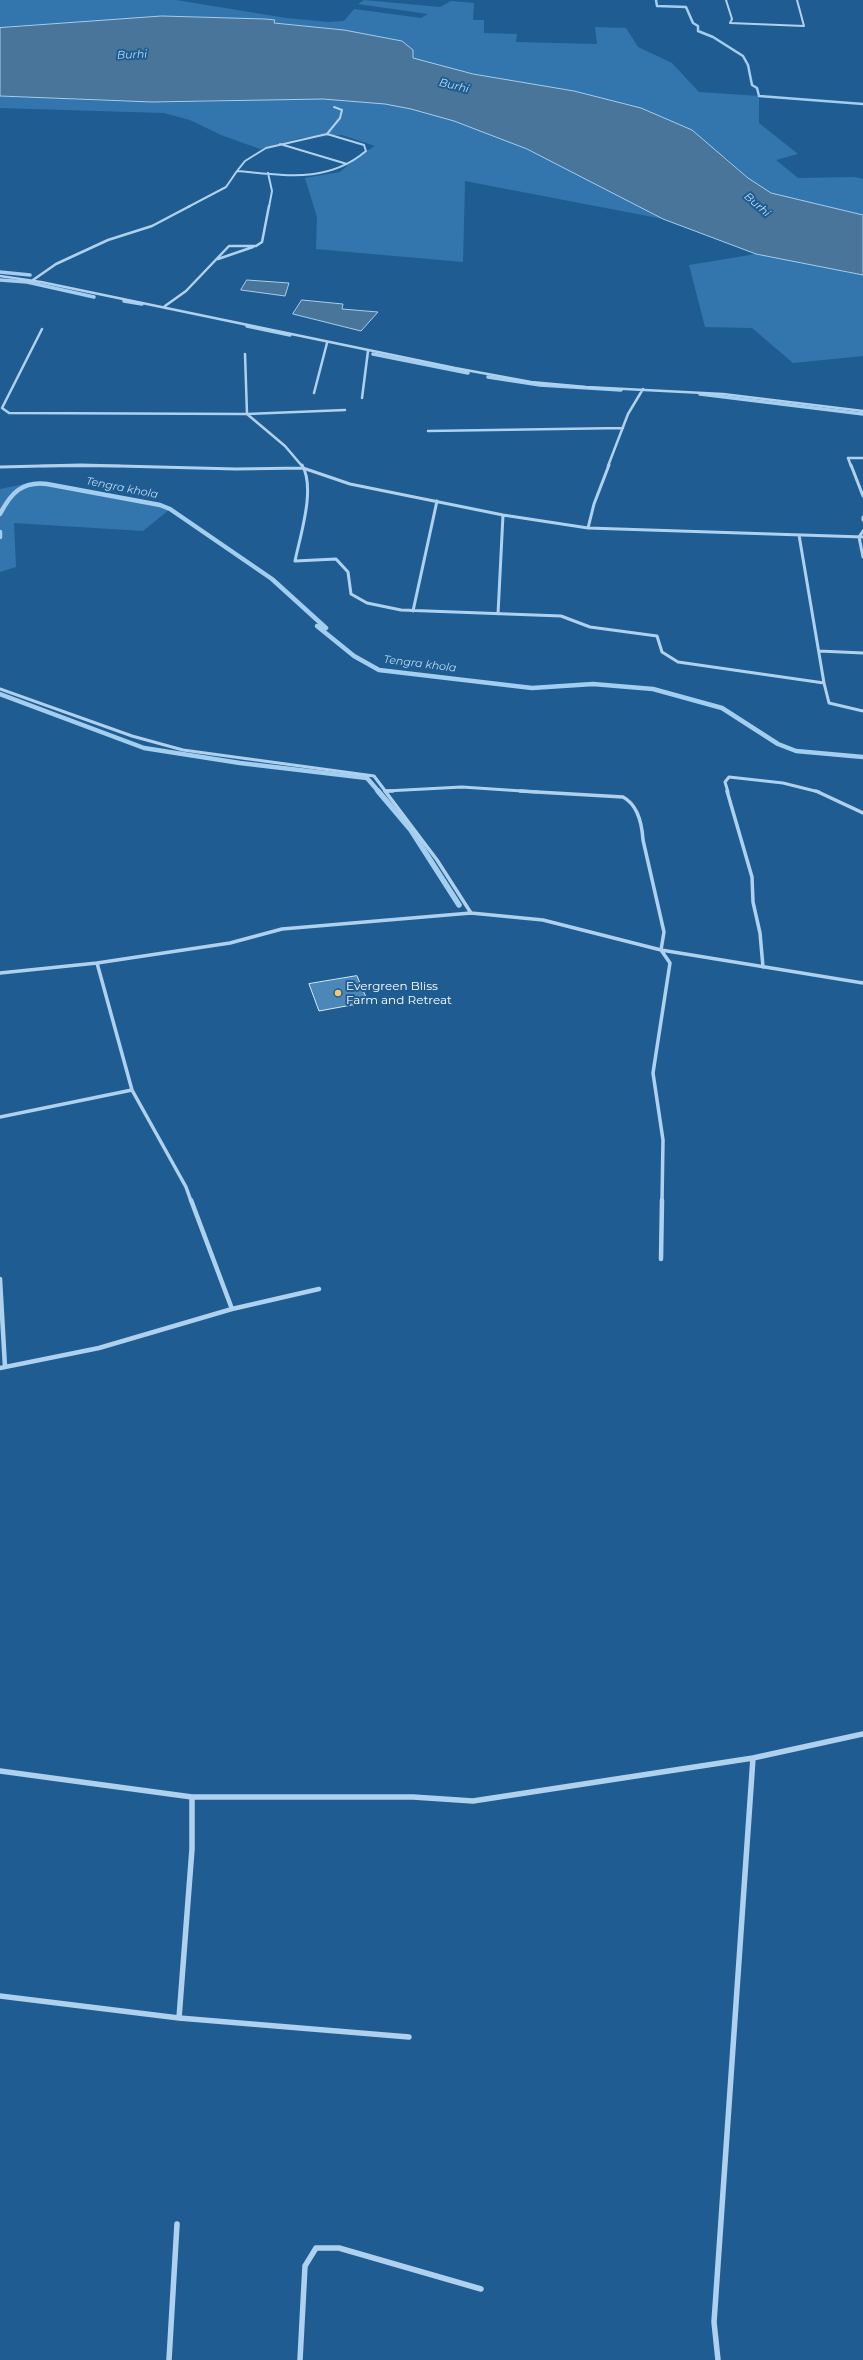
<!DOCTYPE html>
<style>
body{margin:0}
canvas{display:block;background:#1f5c91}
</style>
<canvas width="863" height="2360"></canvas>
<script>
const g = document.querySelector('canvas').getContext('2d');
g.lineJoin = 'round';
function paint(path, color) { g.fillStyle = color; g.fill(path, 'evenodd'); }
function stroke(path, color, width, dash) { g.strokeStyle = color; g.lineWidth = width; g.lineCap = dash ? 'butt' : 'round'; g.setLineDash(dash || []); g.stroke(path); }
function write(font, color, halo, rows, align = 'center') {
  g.font = font + ' Montserrat,sans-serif'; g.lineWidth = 4; g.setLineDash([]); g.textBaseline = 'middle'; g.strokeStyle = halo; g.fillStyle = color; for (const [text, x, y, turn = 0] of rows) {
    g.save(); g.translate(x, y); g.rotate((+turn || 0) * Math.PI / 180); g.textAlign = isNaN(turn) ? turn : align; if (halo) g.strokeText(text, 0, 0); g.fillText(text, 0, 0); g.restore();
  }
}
const green = new Path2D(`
 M0 0H176L286 18 328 22 344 21 354 9 421 18 428 14 358 4 364 0 440 7 451 1 474 3 473 20H484V33L517 34 516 42 597 44 595 27 626 28 638 47 672 63 699 92 759 96V123L798 154 776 160 798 178 855 177 863 179V215L771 193 748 178 726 158 641 108 574 91 473 74 412 58 413 50 402 41 344 30 276 23 275 20 265 19 162 16 0 28Z
 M0 96C66 99 131 103 197 102 268 101 340 92 410 108 500 129 581 176 663 219L465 181 463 262 316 249 317 217 305 178 340 172 357 157 375 146 342 135 301 138 260 149 221 135 190 120 164 113 0 108Z
 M756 254 863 275V356L793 363 752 328 705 327 689 265Z
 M30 483C48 482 65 489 82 492 112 498 142 498 170 509L143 531 14 523 16 567 0 572V489Z`);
const water = new Path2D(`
 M162 16 265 19 275 20 274 23 344 30 402 41 413 50V58L473 74 574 91 641 108 692 130 748 178 771 193 863 215V275L756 254 663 219 527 149 454 121 411 109 385 104 323 99 152 102 0 96V28Z
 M247 280 289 283 285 296 241 290Z
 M302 300 343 304 342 309 378 312 361 331 293 314Z`);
const streamFar3 = new Path2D(`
 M656 0 657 6 686 7 693 23 698 26V31L713 37 743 56 748 65 752 85 757 88 759 96 863 104`);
const streamFar2 = new Path2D(`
 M0 272 30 275
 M0 280 27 282 94 297
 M124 301 142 304
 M247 326 290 335
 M373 354 468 373
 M488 377 540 385 621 390
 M700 394 863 414`);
const streamFar1 = new Path2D(`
 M0 514C11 493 22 481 47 484L160 505 170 509 272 579 326 628 317 626 354 656 379 670 532 688 593 684 653 689 722 708 778 744 796 751 863 757
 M0 532V537
 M0 694 144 748 240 763 367 778 379 792`);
const stream = new Path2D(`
 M378 791 411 830 459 905`);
const building = new Path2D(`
 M357 976 368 1002 319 1011 309 984Z`);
const minorFar5 = new Path2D(`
 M726 0 732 19 730 23 804 26 797 0
 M280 144 347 164
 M237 171 245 161 266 148 327 134 340 118 342 110 334 107
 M268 173 272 191 269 207
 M188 207 226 187 237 171C284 175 327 184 366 151L364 145 327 134`);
const minorFar4 = new Path2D(`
 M218 259 253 247
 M0 276 41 282 455 368 531 382 586 387 723 394 863 411
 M33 280 56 264 108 240 152 226 190 206
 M165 306 186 291 229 246H256L262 242 269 206
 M42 329 2 408 9 413 247 414 345 410
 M245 354 247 414 285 446 302 466
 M314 393 327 343
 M362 398 368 351
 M428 431 623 428
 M41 466H120
 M608 466 628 414 643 389
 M851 466 848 458H863`);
const minorFar3 = new Path2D(`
 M302 465C316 488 300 536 295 561L336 559 348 572 351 594 367 603 401 610 561 616 590 627 657 636 662 652 678 662 824 683 829 703 863 711
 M851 465 863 496
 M0 467 81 465 236 469 303 468 350 484 503 515 588 528 863 537
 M863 517V520
 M588 528 594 504 609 465
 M863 531 859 537 863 557
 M799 535 824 683
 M413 611 437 501
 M498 614 503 515
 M819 651 863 653
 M0 689 132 736 183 750 374 776 386 792
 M386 791 462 787 537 792
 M728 792 725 782 729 777 783 783 819 792`);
const minorFar2 = new Path2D(`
 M385 791 437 860 471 913
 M386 791H393
 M520 791 623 797C638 805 642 824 643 840L664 932 661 950 670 963 653 1073 663 1140 662 1201
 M727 791 752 877 753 902 760 933 763 967
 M816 791 863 813
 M97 963 132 1090 186 1187 191 1201
 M0 973 97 963 230 943 282 929 471 913 543 920 661 950 863 983
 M0 1117 132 1090`);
const minorFar1 = new Path2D(`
 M191 1200 232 1309
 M661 1259 662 1200
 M0 1279 5 1367
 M0 1368 99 1348 232 1309 319 1289`);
const minor = new Path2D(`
 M0 1771 192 1797H413L473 1801 753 1758 863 1734
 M0 1996 179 2018 409 2037
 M179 2018 192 1849V1797
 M169 2360 177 2224
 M300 2360 305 2266 316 2248H339L481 2289
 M718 2360 714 2322 753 1758`);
const markers = [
 [338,993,4,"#fbc670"]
];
const farWaternames = [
 ["Burhi",132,55,-2],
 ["Burhi",454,86,14],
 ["Burhi",757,205,42],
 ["Tengra khola",122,488,11],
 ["Tengra khola",420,664,7]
];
const poiNames = [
 ["Evergreen Bliss",346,986],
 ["Farm and Retreat",346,1000]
];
paint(green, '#3376ae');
paint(water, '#4a759a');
stroke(water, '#a3ceef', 1);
stroke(streamFar3, '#a3ceef', 2.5);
stroke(streamFar2, '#a3ceef', 3.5);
stroke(streamFar1, '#a3ceef', 4.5);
stroke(stream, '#a3ceef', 5.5);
paint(building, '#4c87b9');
stroke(building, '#d5e9fa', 1);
stroke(minorFar5, '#b0d1ed', 2);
stroke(minorFar4, '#b0d1ed', 2.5);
stroke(minorFar3, '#b0d1ed', 3);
stroke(minorFar2, '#b0d1ed', 3.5);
stroke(minorFar1, '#b0d1ed', 4.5);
stroke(minor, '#b0d1ed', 5.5);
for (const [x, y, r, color] of markers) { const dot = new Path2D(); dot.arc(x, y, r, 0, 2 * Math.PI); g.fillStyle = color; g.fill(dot); stroke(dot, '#1f5c91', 1.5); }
write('italic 11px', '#bcdbf4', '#1f5c91', farWaternames);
write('12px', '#fff', '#1f5c91', poiNames, 'left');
</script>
